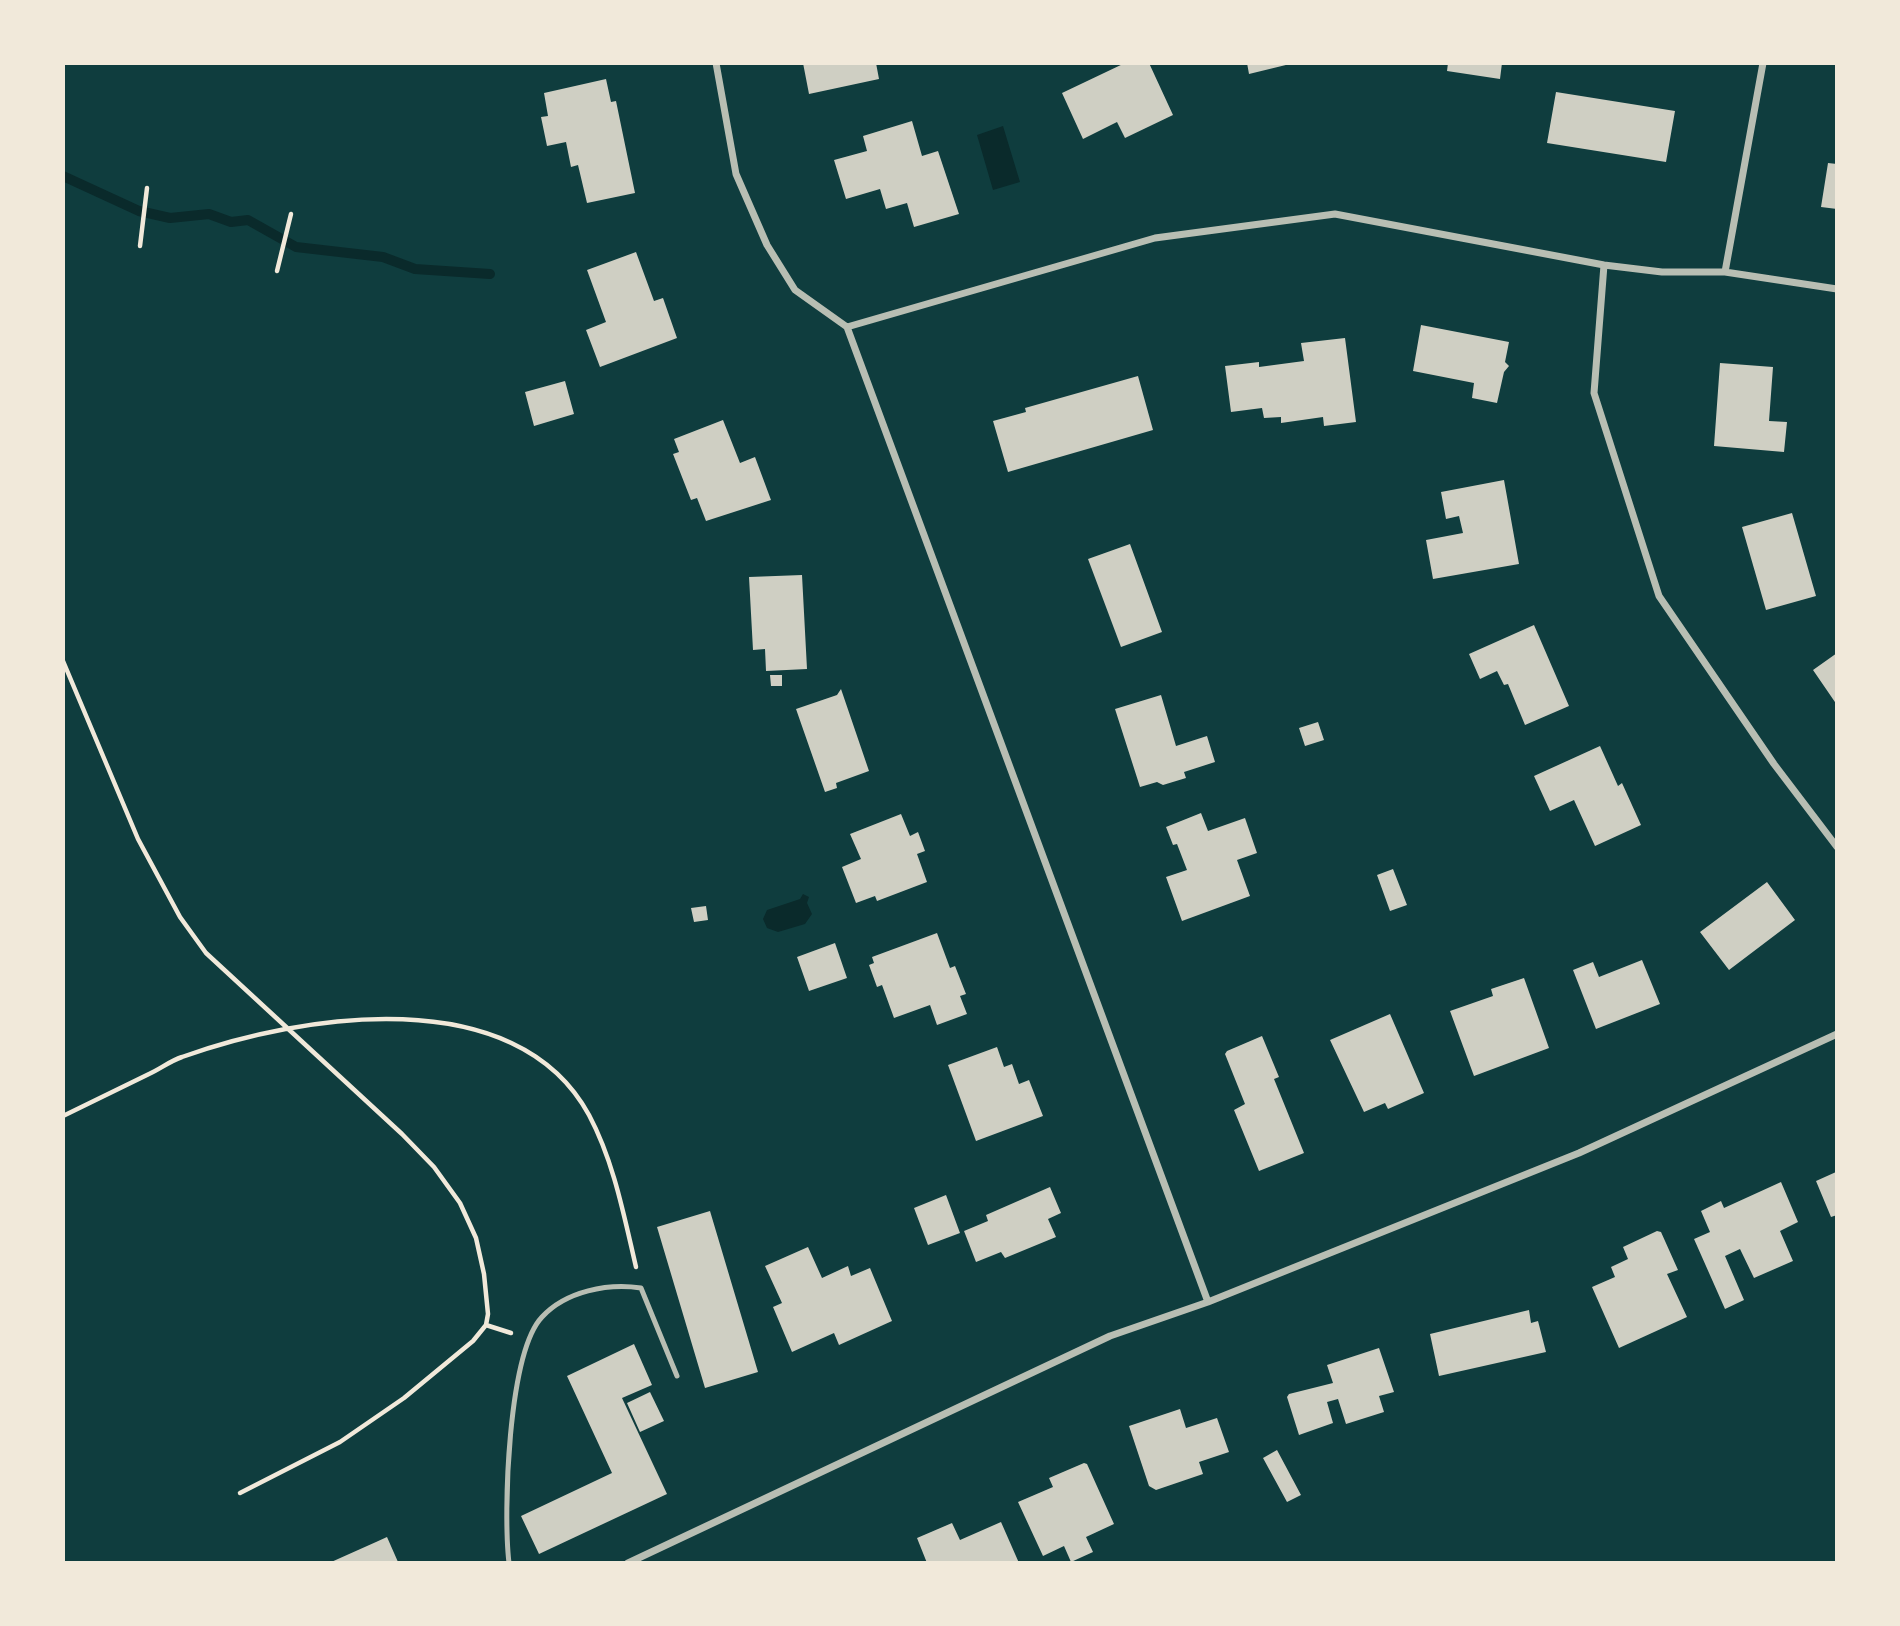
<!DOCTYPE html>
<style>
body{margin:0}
#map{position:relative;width:1900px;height:1626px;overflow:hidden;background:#0f3d3e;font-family:"Sofia Sans Condensed",sans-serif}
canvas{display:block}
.frame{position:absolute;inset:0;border:65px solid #f1e9da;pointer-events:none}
</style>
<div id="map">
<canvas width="1900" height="1626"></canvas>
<div class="frame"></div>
</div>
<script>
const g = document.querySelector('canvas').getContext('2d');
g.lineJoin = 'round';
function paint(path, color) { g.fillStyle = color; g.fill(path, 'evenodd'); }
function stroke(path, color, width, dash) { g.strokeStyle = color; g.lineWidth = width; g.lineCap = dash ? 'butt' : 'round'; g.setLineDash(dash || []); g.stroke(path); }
const water = new Path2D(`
 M1003 126 1020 182 993 190 977 135Z
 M803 894 809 897 807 903 812 914 805 924 778 932 767 928 763 919 767 910 800 899Z`);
const stream = new Path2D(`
 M63 176 139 211 170 218 209 214 231 222 248 220 296 247 383 257 415 269 490 274`);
const building = new Path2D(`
 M803 63H876L879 79 809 94Z
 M1125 63H1149L1173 115 1125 138 1117 122 1083 139 1062 93Z
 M1247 63H1290V64L1249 74Z
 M1448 63H1502L1500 79 1447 71Z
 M606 79 611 102 616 101 635 193 587 203 578 165 571 167 566 142 547 146 541 117 548 116 544 93Z
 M1556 92 1675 111 1666 162 1547 143Z
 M912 121 922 156 938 151 959 214 914 227 907 203 886 209 880 189 846 199 834 160 867 151 863 136Z
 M1828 163 1837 164V209L1821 207Z
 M636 252 654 301 663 298 677 338 600 367 586 330 606 322 587 270Z
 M1421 325 1509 342 1505 362 1509 366 1504 372 1497 403 1472 398 1474 383 1413 371Z
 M1345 338 1356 422 1324 426 1323 417 1281 423V417L1264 418 1262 408 1231 412 1225 366 1259 362V367L1304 361 1301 343Z
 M1720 363 1773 367 1769 421 1787 422 1784 452 1714 446Z
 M1138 376 1153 430 1008 472 993 421 1026 412 1025 408Z
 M565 381 574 414 534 426 525 392Z
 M723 420 740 463 755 457 771 500 706 521 697 498 691 500 673 454 679 452 674 439Z
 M1504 480 1519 564 1433 579 1426 540 1463 533 1459 516 1446 519 1441 492Z
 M1792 513 1816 596 1766 610 1742 527Z
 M1130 544 1162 632 1121 647 1088 559Z
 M802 575 807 669 766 671 765 649 753 650 749 577Z
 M1534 625 1569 706 1525 725 1508 684 1504 685 1497 671 1480 679 1469 654Z
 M1837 653V705L1813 670Z
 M770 675H782V686H771Z
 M841 689 869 771 836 783 837 788 825 792 796 709 837 695Z
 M1161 695 1176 746 1207 736 1215 762 1184 772 1186 778 1163 785 1157 782 1140 787 1115 709Z
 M1318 722 1324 740 1305 746 1299 728Z
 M1600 746 1618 786 1622 783 1641 825 1595 846 1574 800 1550 811 1534 776Z
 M1201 813 1208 831 1245 818 1257 853 1237 860 1250 896 1182 921 1166 877 1187 870 1177 844 1173 845 1166 827Z
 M901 814 910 836 918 832 925 851 917 854 927 882 877 901 875 896 856 903 842 867 861 859 850 834Z
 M1393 869 1407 905 1390 911 1377 875Z
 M1767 882 1795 920 1729 970 1700 932Z
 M706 906 708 920 694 922 691 908Z
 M937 933 950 968 955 966 966 994 960 996 967 1014 937 1025 930 1005 894 1018 882 985 877 987 869 965 874 963 872 957Z
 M835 943 847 978 809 991 797 957Z
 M1642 960 1660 1004 1596 1029 1573 970 1593 962 1599 977Z
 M1524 978 1549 1048 1474 1076 1450 1011 1493 996 1491 989Z
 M1390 1014 1424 1093 1388 1109 1385 1103 1364 1112 1330 1040Z
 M1262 1036 1279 1077 1274 1079 1304 1153 1259 1171 1234 1110 1245 1104 1225 1054 1227 1051Z
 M997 1047 1004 1067 1012 1064 1019 1084 1029 1080 1043 1116 976 1141 948 1065Z
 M1836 1172 1837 1215 1831 1217 1816 1181Z
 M1781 1182 1798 1222 1780 1231 1793 1261 1754 1278 1740 1249 1725 1256 1744 1300 1725 1309 1694 1239 1710 1232 1701 1211 1721 1201 1724 1208Z
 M1050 1187 1061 1213 1048 1219 1056 1237 1005 1258 1001 1252 976 1262 964 1231 988 1221 986 1215Z
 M946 1195 960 1233 928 1245 914 1208Z
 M710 1211 758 1372 705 1388 657 1227Z
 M1657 1231 1661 1232 1678 1270 1667 1274 1687 1317 1619 1348 1592 1287 1615 1277 1611 1267 1628 1259 1623 1247Z
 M808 1247 822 1278 848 1266 851 1276 870 1268 892 1321 839 1345 834 1333 792 1352 773 1307 782 1303 765 1266Z
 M1529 1310 1531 1323 1538 1321 1546 1352 1439 1376 1430 1334Z
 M634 1344 652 1385 622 1398 667 1494 539 1554 521 1516 612 1473 567 1376Z
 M1379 1348 1394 1392 1379 1396 1384 1412 1346 1424 1338 1399 1327 1402 1333 1423 1299 1435 1287 1397 1289 1394 1333 1383 1327 1365Z
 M650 1392 664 1421 640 1432 627 1403Z
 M1180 1409 1186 1428 1217 1418 1229 1452 1199 1462 1203 1474 1156 1490 1149 1486 1129 1426Z
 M1277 1450 1301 1495 1287 1502 1263 1458Z
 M1084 1463 1087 1464 1114 1524 1086 1537 1093 1552 1071 1562 1064 1546 1043 1556 1018 1502 1053 1487 1049 1478Z
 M1001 1522 1019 1563H927L917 1538 952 1523 960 1540Z
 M387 1537 398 1562 329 1563 376 1542Z`);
const path = new Path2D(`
 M140 246 147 188
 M277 271 291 214
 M63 661 138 839 180 917 206 953 402 1134 434 1167 460 1203 476 1238 484 1274 488 1314 486 1325 473 1341 404 1398 340 1442 240 1493
 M63 1116C92 1102 120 1088 149 1074 160 1069 170 1061 182 1057 301 1014 516 980 589 1115 614 1162 624 1216 636 1267
 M486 1325 511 1333`);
const service = new Path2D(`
 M509 1563C503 1513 508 1353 542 1317 566 1291 608 1283 641 1288L677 1376`);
const minor = new Path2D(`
 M716 63 736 174 767 245 795 290 847 327 1208 1302
 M1604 265 1594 393 1659 596 1774 764 1837 847
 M1725 272 1763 63
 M847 327 1155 238 1335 214 1604 265 1662 272H1725L1837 289
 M628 1563 1110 1336 1208 1302 1579 1153 1837 1034`);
paint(water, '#0a2a2b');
stroke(stream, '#0a2a2b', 10);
paint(building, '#cfcfc3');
stroke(path, '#f1e9da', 4.5);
stroke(service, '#b8beb3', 5);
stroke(minor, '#b8beb3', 7);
</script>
